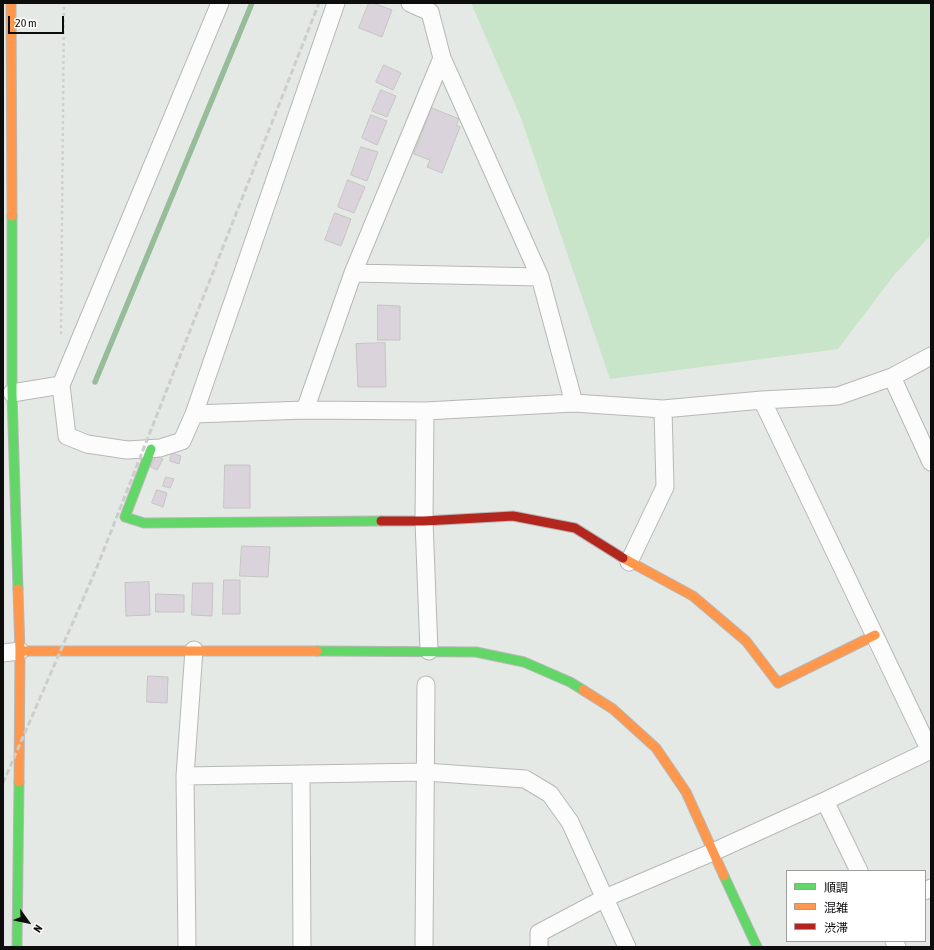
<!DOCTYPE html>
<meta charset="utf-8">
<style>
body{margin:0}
#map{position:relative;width:934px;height:950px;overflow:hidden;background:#e5e9e5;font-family:"Asap Condensed","Noto Sans JP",sans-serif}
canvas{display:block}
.frame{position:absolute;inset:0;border:4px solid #0c0d0c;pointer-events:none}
.legend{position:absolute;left:786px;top:870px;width:140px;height:72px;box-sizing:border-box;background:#fff;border:1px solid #9e9e9e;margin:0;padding:5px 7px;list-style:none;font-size:12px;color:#0c0d0c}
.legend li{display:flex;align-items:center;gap:8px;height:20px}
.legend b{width:20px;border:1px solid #9e9e9e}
.north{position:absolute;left:8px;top:902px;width:40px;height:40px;-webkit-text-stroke:3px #fff;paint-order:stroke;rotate:123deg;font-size:11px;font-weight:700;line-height:16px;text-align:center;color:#0c0d0c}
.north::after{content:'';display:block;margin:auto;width:14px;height:18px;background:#0c0d0c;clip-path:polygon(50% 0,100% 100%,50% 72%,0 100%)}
.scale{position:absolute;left:8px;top:16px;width:56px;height:18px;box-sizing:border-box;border:2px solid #0c0d0c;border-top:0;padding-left:5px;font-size:12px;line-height:14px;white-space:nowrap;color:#0c0d0c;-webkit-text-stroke:3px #fff;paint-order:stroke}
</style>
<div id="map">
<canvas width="934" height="950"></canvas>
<div class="frame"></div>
<ul class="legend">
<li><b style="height:5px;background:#63d668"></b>順調</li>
<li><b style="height:5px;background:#ff974d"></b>混雑</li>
<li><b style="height:5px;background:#b3261e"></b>渋滞</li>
</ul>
<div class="north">N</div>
<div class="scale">20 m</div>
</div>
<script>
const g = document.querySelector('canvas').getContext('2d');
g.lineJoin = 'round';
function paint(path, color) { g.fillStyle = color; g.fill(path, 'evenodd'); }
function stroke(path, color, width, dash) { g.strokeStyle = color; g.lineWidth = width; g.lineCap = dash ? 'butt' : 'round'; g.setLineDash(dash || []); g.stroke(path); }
const green = new Path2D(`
 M471 3H931V235L895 274 838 349 610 379 521 118Z`);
const stream = new Path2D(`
 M95 382 252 3`);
const building = new Path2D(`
 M369 3H373L392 10 382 37 359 28Z
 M384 65 401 73 393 90 376 82Z
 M381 90 396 96 387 117 372 111Z
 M432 108 459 119 456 125 460 127 442 173 427 167 430 160 414 154Z
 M371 115 387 121 377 145 362 138Z
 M361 147 378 152 367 181 351 175Z
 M348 180 365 187 354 213 338 207Z
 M335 213 351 219 341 246 325 240Z
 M378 305 400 306V340H378Z
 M385 343 386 387H358L356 344Z
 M172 453 181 456 179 464 170 461Z
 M156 456 163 459 157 470 151 467Z
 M225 465H250V508H224Z
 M166 477 174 479 170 488 163 486Z
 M157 490 167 493 163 507 152 503Z
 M242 546 270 547 268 577 240 576Z
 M224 580H240V614H223Z
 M149 582 150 615 126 616 125 583Z
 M193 583H213L212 616 192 615Z
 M156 594 184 595V612H156Z
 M148 676 168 677 167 703 147 702Z`);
const path = new Path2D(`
 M61 334 64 3`);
const street = new Path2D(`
 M410 3 430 12 442 58 540 277 574 403
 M353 273 540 277
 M892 377 931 462
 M61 385 67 436 87 444 127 450 160 448 182 441 194 414 336 3
 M12 393 61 385 220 3
 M762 400 930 751
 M305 410 353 273 442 58
 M425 411 424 521 429 651
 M194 414 305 410 425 411 574 403 663 409 762 400 838 396 892 377 931 356
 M629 562 665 487 663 409
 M3 653 20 651
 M301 774 302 947
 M185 776 425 772 525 779 550 794 570 822 627 947
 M825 801 859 871
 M925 891 931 888
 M894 941 897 947
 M187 947 185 776 194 650
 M424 947 426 685
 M539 947V933L605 898 713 852 825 801 931 750`);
const fast = new Path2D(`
 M12 216V393L18 589
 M151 449 125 517 144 523 381 521
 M317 651 476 652 524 662 570 682 583 690
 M724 876 757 947
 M17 947 19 782`);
const slow = new Path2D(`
 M11 3 12 216
 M623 558 693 596 746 641 778 683 875 635
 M18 589 20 651 19 782
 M20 651H317
 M583 690 613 709 656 748 686 792 724 876`);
const jam = new Path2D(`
 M381 521H424L513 516 575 528 623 558`);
const rail = new Path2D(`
 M3 783 97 567 319 3`);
paint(green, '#c8e4c9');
stroke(stream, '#97bc99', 5.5);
paint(building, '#dbd3db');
stroke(building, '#c3c4c3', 1);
stroke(street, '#b6b8b6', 19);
stroke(fast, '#b6b8b6', 11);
stroke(slow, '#b6b8b6', 11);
stroke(jam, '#b6b8b6', 11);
stroke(path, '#d0d0d0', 2.5, [3, 3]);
stroke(street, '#fbfcfb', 17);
stroke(fast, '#63d668', 9);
stroke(slow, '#ff974d', 9);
stroke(jam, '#b3261e', 9);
stroke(rail, '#cccecc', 3, [6, 3]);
</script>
